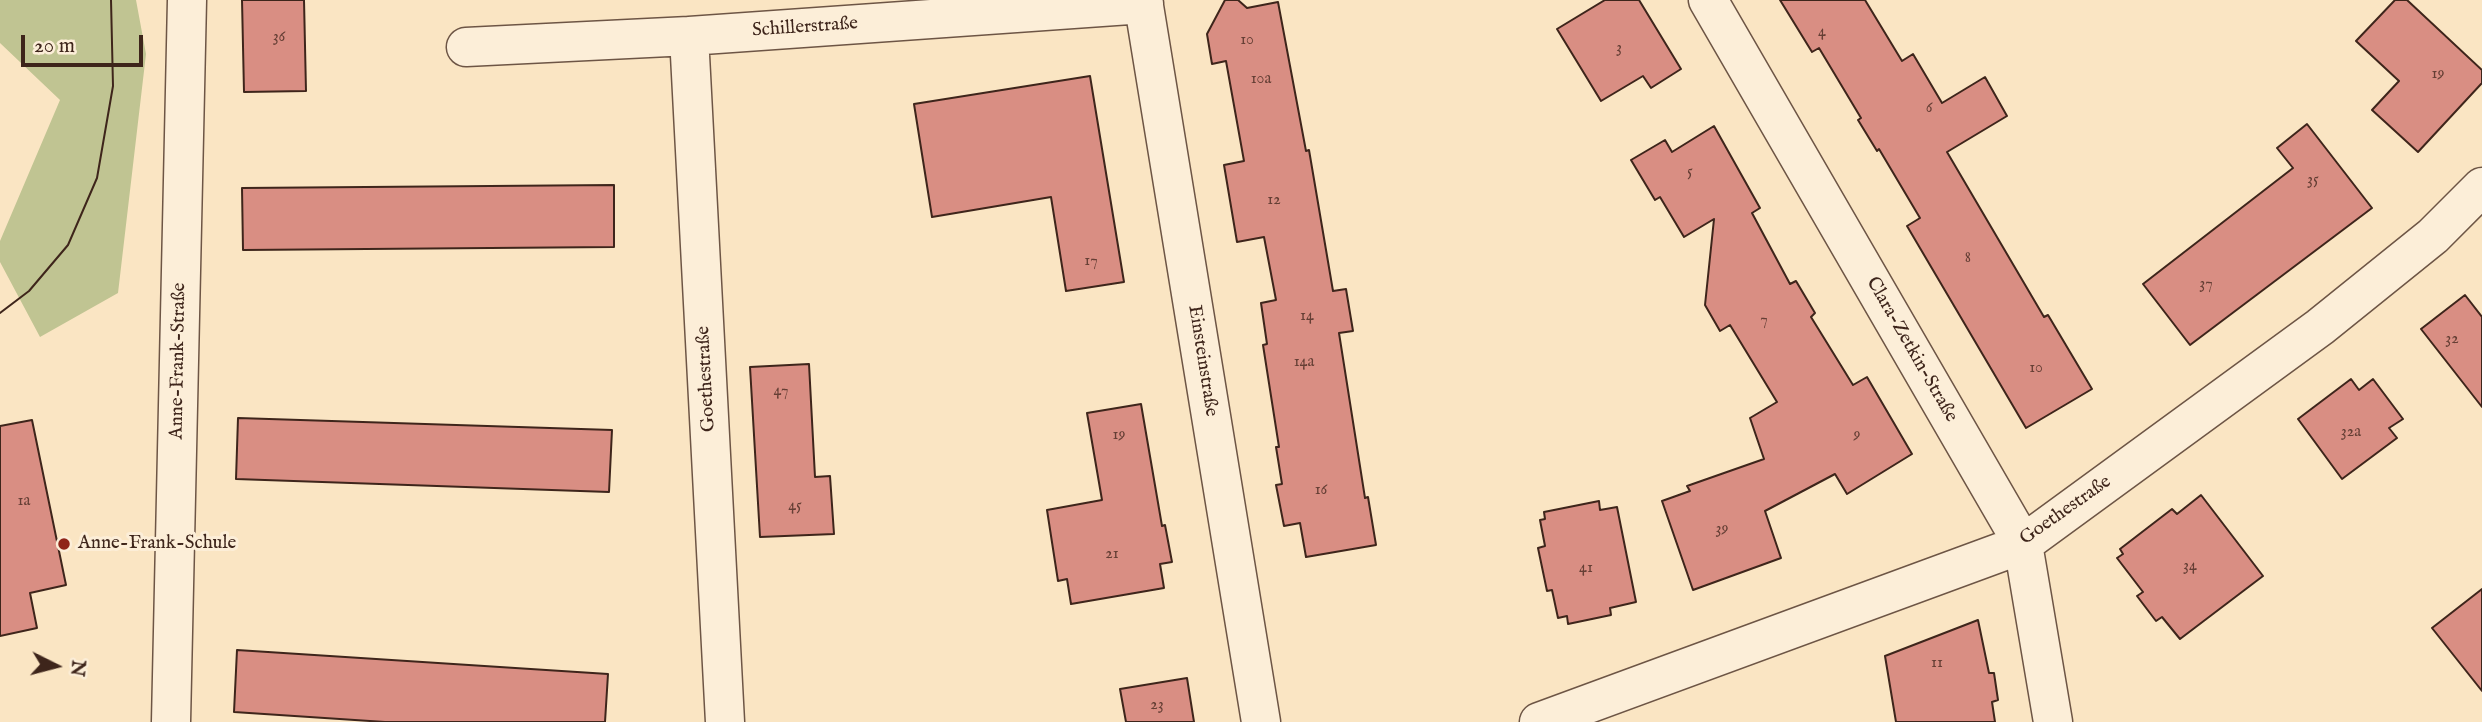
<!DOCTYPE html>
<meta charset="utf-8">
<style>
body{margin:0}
#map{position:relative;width:2482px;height:722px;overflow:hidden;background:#fae5c3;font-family:"IM FELL English",serif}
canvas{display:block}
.north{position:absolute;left:21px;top:631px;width:70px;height:70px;-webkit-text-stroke:5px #fceed8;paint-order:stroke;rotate:96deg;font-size:19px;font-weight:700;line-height:28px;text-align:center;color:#3e251b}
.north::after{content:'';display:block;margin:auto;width:24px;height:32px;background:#3e251b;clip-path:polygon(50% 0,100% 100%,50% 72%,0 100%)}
.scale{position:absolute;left:21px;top:35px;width:122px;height:32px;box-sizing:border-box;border:4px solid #3e251b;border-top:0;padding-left:9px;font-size:21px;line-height:24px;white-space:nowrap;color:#3e251b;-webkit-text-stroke:5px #fceed8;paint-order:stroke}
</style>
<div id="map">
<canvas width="2482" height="722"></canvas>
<div class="north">N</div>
<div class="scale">20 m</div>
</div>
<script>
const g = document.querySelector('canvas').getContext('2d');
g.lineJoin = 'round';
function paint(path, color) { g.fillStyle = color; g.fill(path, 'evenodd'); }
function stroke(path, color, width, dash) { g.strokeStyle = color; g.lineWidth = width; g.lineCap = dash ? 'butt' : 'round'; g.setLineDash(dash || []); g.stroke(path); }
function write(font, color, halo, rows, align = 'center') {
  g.font = font + ' "IM FELL English",serif'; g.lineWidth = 6; g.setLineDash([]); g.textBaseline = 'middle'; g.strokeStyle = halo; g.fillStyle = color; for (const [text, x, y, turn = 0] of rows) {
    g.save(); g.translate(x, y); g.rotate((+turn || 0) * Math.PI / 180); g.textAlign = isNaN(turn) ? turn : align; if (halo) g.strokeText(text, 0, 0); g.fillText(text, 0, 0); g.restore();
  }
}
const green = new Path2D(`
 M0 0H136L146 54 118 293 40 337 0 262V241L60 100 0 43Z`);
const building = new Path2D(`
 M242 0H304L306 91 244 92Z
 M1225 0H1238L1247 8 1278 2 1306 151 1309 150 1333 291 1346 289 1353 331 1339 333 1365 498 1368 497 1376 545 1306 557 1300 523 1284 526 1276 485 1282 484 1276 447H1279L1263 345 1267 344 1261 303 1276 300 1264 237 1237 242 1224 165 1244 161 1226 61 1212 64 1207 34Z
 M1605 0H1639L1681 69 1651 88 1643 76 1601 101 1557 29Z
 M1780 0H1865L1902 61 1913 54 1942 103 1985 77 2007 116 1947 152 2044 317 2048 315 2092 389 2026 428 1907 226 1920 218 1879 149 1877 151 1858 120 1861 118 1819 48 1812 52Z
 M2395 0H2407L2482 70V83L2418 152 2372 110 2399 81 2356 41Z
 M1090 76 1124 282 1066 291 1051 197 932 217 914 104Z
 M2307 124 2372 208 2190 345 2143 284 2293 168 2277 148Z
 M1714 126 1760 208 1752 213 1790 284 1796 281 1815 313 1811 317 1853 385 1867 377 1912 454 1847 494 1835 474 1765 511 1781 558 1693 590 1662 501 1690 491 1687 486 1764 459 1750 418 1777 402 1730 325 1720 331 1705 305 1714 219 1684 237 1660 197 1655 200 1631 160 1665 140 1672 152Z
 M614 185V247L243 250 242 188Z
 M2465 295 2482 317V407L2421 329Z
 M809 364 815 477 830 476 834 534 760 537 750 367Z
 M2351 379 2359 390 2373 379 2403 419 2389 428 2397 438 2342 479 2298 419Z
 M1141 404 1162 526 1165 525 1172 562 1160 564 1164 588 1071 604 1067 579 1058 581 1047 510 1102 500 1087 413Z
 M238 418 612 430 609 492 236 479Z
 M32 420 66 585 30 593 37 628 0 636V426Z
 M2201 495 2263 576 2180 639 2162 617 2156 621 2137 596 2143 592 2117 558 2123 554 2120 549 2172 509 2177 514Z
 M1599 501 1600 510 1617 507 1636 602 1610 608 1611 615 1568 624 1567 616 1558 618 1552 590 1547 591 1538 548 1545 546 1540 520 1545 519 1544 512Z
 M2482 589V691L2432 628Z
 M1978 620 1989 673H1994L1998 700 1992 702 1995 722H1896L1885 656Z
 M237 650 608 674 605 722H385L234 712Z
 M1187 678 1194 722H1126L1120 689Z`);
const minor = new Path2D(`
 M1143 0 1261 722
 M1708 0 2023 544 2053 722
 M689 36 725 722
 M466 47 689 36 1144 4
 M171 722 187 0
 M1539 722 2023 544 2320 327 2433 236 2482 187`);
const tram = new Path2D(`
 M0 313 29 291 68 245 97 178 113 86 111 0`);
const markers = [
 [64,544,7,"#8f2418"]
];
const numberNames = [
 ["4",1822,33],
 ["36",279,38],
 ["10",1247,41],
 ["3",1619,49],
 ["19",2438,75],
 ["10a",1261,80],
 ["6",1929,109],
 ["5",1690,173],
 ["35",2313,181],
 ["12",1274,201],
 ["8",1968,259],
 ["17",1091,262],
 ["37",2206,285],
 ["14",1307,317],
 ["7",1764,321],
 ["32",2452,340],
 ["14a",1304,363],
 ["10",2036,369],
 ["47",781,392],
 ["32a",2351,433],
 ["19",1119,436],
 ["9",1857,436],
 ["16",1321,491],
 ["1a",24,502],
 ["45",795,507],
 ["39",1722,530],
 ["21",1112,555],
 ["34",2190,567],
 ["41",1586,569],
 ["11",1937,664],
 ["23",1157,706]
];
const streetNames = [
 ["Schillerstraße",805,28,-4],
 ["Clara-Zetkin-Straße",1911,350,60],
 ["Anne-Frank-Straße",179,361,-89],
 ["Einsteinstraße",1202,361,81],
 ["Goethestraße",707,379,-93],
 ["Goethestraße",2066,511,-35]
];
const poiNames = [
 ["Anne-Frank-Schule",78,544]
];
paint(green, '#c0c492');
paint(building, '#d98e83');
stroke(building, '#3e251b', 2);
stroke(minor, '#6d5545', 41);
stroke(minor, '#fceed8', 38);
stroke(tram, '#3e251b', 2);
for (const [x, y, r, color] of markers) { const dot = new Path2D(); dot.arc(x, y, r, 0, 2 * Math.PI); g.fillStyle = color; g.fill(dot); stroke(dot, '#fceed8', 2.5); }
write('16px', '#653f35', null, numberNames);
write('19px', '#3e251b', '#fceed8', streetNames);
write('19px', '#3e251b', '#fceed8', poiNames, 'left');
</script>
